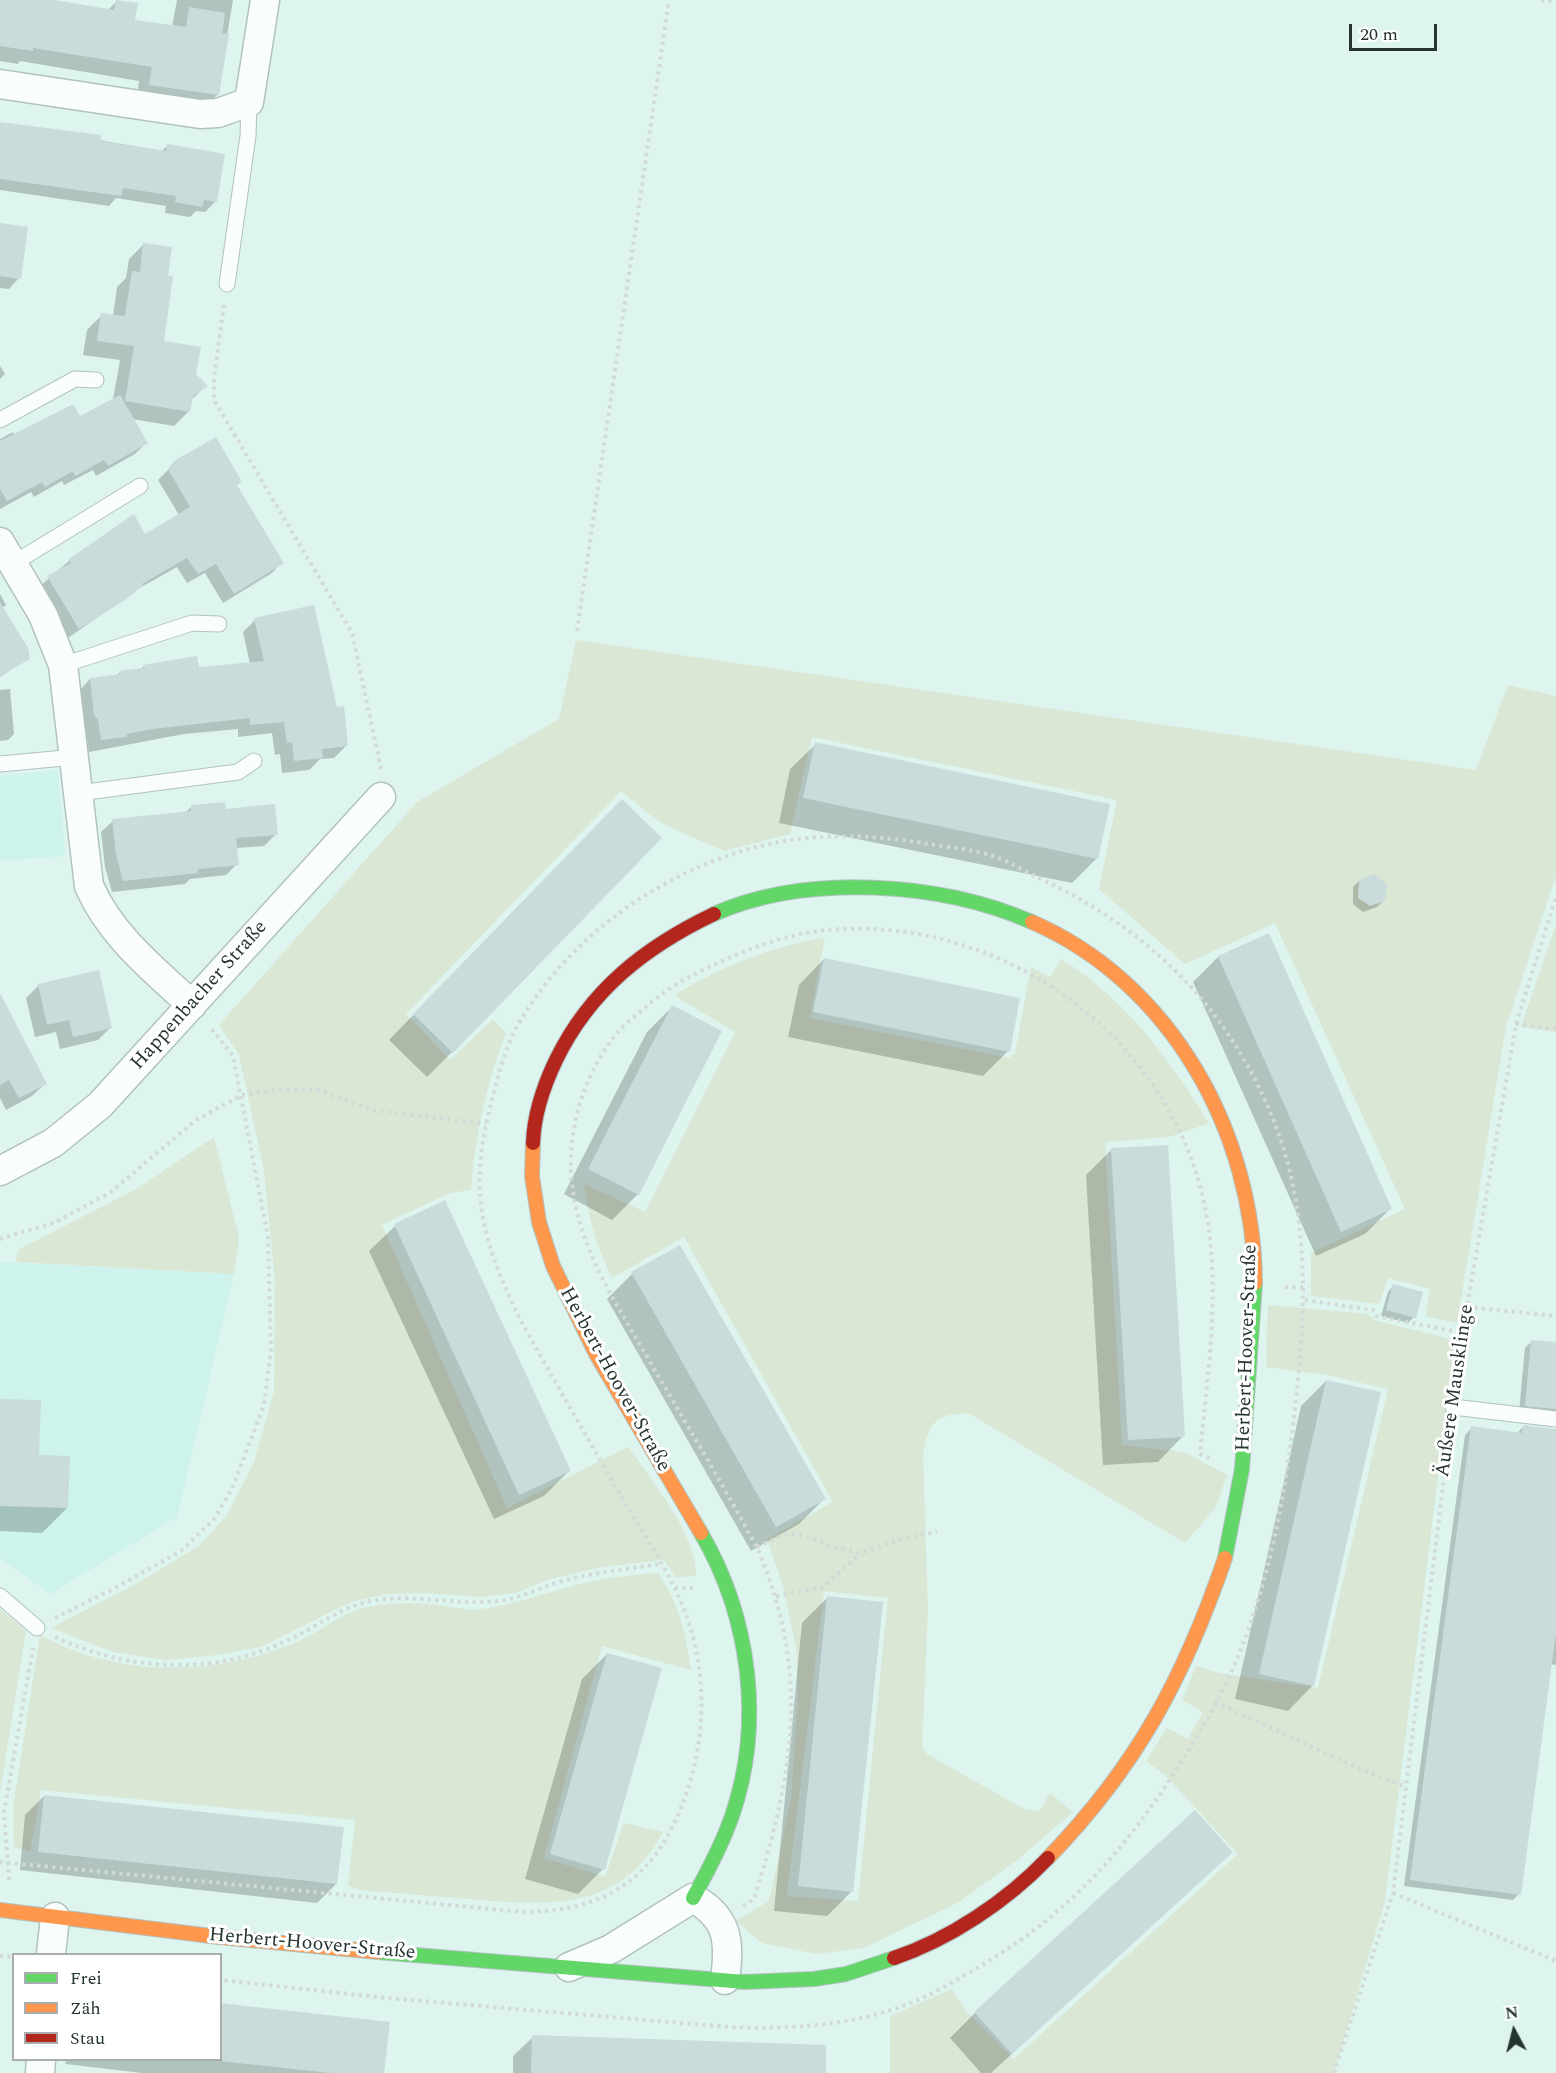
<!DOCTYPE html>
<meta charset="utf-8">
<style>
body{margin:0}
#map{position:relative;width:1556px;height:2073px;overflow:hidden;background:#ddf4ef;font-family:Spectral,serif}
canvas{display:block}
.legend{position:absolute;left:12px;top:1953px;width:210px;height:108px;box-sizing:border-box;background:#fff;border:2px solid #a7aead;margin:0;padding:8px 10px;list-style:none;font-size:18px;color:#243431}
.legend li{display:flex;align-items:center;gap:12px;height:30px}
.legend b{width:30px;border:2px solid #a7aead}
.north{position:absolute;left:1484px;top:2001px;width:60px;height:60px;-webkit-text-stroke:4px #fff;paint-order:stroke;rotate:353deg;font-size:16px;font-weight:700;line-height:24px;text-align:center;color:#243431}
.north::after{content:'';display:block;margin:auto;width:21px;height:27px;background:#243431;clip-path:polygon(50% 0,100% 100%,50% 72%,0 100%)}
.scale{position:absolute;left:1349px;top:24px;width:88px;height:27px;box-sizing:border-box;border:3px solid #243431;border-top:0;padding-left:8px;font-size:18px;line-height:21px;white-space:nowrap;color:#243431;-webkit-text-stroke:4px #fff;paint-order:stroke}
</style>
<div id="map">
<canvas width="1556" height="2073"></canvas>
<ul class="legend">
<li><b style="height:8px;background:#63d668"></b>Frei</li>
<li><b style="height:8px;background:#ff974d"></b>Zäh</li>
<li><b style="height:8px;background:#b3261e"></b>Stau</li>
</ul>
<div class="north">N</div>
<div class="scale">20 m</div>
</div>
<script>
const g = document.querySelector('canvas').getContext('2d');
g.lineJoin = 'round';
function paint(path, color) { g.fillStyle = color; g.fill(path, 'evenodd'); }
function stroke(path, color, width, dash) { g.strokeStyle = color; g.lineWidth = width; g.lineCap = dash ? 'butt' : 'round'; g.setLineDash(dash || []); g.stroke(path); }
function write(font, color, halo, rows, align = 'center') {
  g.font = font + ' Spectral,serif'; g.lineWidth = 6; g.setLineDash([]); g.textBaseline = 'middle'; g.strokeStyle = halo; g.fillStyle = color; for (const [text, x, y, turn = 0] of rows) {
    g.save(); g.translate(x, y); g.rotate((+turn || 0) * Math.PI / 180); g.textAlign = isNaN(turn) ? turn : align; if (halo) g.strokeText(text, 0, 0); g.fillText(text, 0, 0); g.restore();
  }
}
const built = new Path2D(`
 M58 770 65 856 0 861V776Z
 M0 1262 234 1274 177 1517 50 1594 0 1558Z`);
const green = new Path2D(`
 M576 640 1476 770 1508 685 1556 696V876L1506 1027 1457 1323 1426 1316 1430 1289 1388 1278 1379 1304 1311 1296V1253L1405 1209 1275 923 1185 964 1099 889 1117 800 812 737 790 834 724 851 661 823 621 791 406 1014 450 1060 493 1019 506 1033C486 1084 475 1136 471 1190L450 1193 382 1225 507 1508 628 1447C652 1481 697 1534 696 1576L675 1577 664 1560 602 1567 547 1580 516 1593 482 1597 426 1593 387 1594 351 1602 261 1647 209 1656 165 1660 113 1652 51 1628 141 1581 200 1545 227 1515 254 1462 274 1392 275 1281 264 1170 239 1055 219 1025 417 802 559 719Z
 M1556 924V1032L1521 1027Z
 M825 937 810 1018 1009 1058 1015 1053 1031 967 1050 977 1061 959C1126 999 1169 1059 1209 1123L1169 1137 1105 1142 1122 1445 1184 1452 1227 1475 1216 1507 1185 1543 970 1414C937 1412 928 1423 923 1454L928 1610 922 1746 927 1754 1024 1809 1039 1812 1050 1793 1073 1812 1017 1860 959 1902 864 1948 816 1954 762 1943 736 1921 769 1901 791 1799 798 1695 796 1648 783 1586 767 1539 833 1502 684 1237 612 1278C597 1248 588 1218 584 1184L645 1212 735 1032 678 998 676 994C722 966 772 947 825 937ZM824 1591 888 1598 858 1901 787 1896Z
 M214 1137 239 1238 234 1274 16 1262 18 1250 138 1188Z
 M1268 1305 1368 1314 1374 1320 1455 1340 1385 1901 1334 2073H890V2016L952 1989 966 2011 1014 2059 1238 1854 1166 1776 1146 1761 1167 1728 1188 1739 1203 1712 1182 1700 1196 1666 1219 1673 1318 1688 1388 1389 1326 1375 1266 1367Z
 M658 1573C680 1606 685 1631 691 1670L602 1646 544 1858 605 1877 624 1823 663 1832C621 1912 547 1906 469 1899 432 1896 396 1893 359 1890L348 1886 355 1820 41 1790 30 1852 14 1847 13 1807 40 1635C120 1679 221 1677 303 1639 325 1629 343 1611 368 1607 392 1602 416 1603 440 1605 453 1607 468 1611 481 1609 513 1605 542 1594 573 1586 601 1578 630 1575 658 1573Z
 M0 1609 26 1631 0 1793Z`);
const shadow = new Path2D(`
 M0 0H44L108 10 116 2 134 21 172 27 177 0H233L217 95 203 108 137 98 139 81 20 61 18 64 0 61Z
 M0 123 162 151 168 145 215 202 205 212 196 211 190 217 165 213 166 206 116 198 109 206 0 190Z
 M0 225 19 278 9 289 0 288Z
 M144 244 163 342 206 386 190 401 189 411 174 426 132 419 146 443 135 454 96 476 93 470 64 485 62 481 34 497 31 492 0 509V439L13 432 14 435 79 418 113 400 120 360 83 355 87 330 102 315 113 316 117 287 126 278 129 259Z
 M0 366 5 374 0 379Z
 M175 463 240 482 236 486 282 562 272 573 223 603 205 573 187 583 177 567 138 589 68 638 38 588 70 560 144 536 179 515 158 480Z
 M0 594 6 605 2 608 28 658 0 677Z
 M255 620 336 708 347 745 334 758 320 759 309 770 282 773 280 754 275 755 272 733 238 737V729L184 734 89 752 86 732 82 728 78 692 90 679 116 676 120 672 140 670 144 666 197 669 250 664 243 632Z
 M10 689 14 734 8 740 0 741V690Z
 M816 744 1097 858 1072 883 779 823 790 769Z
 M191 807 225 810 276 834 264 846 236 848 237 864 226 875 190 879 185 884 112 892 105 867 101 832 113 821 185 813Z
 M597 826 452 1052 427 1077 389 1040Z
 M1359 881 1384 900 1377 907 1363 912 1353 904V887Z
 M1268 935 1390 1209 1365 1234 1316 1256 1193 982 1218 957Z
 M824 959 1008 1051 983 1076 788 1037 799 985Z
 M39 985 110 1028 98 1040 60 1049 56 1032 35 1037 26 998Z
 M672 1007 720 1032 638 1194 612 1220 564 1194 647 1032Z
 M0 1033 45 1084 32 1096 6 1110 0 1098Z
 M1111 1150 1183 1436 1158 1462 1103 1465 1086 1175Z
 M445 1202 569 1471 544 1496 494 1519 369 1251 395 1226Z
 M679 1247 824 1499 799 1524 751 1551 607 1299 632 1274Z
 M1393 1286 1414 1317 1408 1323 1381 1316 1388 1292Z
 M1532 1341 1556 1343V1419L1519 1412 1525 1348Z
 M1326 1381 1313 1685 1288 1711 1235 1699 1301 1406Z
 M0 1400 67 1508 42 1533 0 1531Z
 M1523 1427 1556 1430V1665L1550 1664 1519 1894 1513 1900 1404 1886 1465 1435 1472 1428 1516 1434Z
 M827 1598 852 1891 827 1916 774 1911 802 1623Z
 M607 1654 603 1869 578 1894 525 1879 582 1679Z
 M44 1796 336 1884 317 1903 20 1870 25 1815Z
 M1231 1852 991 2073H981L950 2038 975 2013Z
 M533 2037 824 2073H513V2056Z
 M66 2060H220L383 2073H142L65 2064Z`);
const building = new Path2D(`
 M0 0H54L114 10 116 0 138 3 135 20 186 27 189 7 225 13 222 33 229 34 219 95 149 85 152 67 33 48V51L0 46Z
 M0 122 101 135 100 141 166 151 167 144 225 154 217 202 204 200 202 207 175 202 176 196 123 188 121 196 0 179Z
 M0 223 28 227 21 279 0 276Z
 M143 243 172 247 168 276H173L164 341 201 347 196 374 208 386 193 396 190 412 125 401 134 346 97 341 101 313 125 316 132 271 140 272Z
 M120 395 148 443 108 466 104 460 75 476 73 471 45 487 42 482 7 501 0 489V441L73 404 80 416Z
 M216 437 242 482 237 485 284 563 234 594 216 564 198 574 187 558 142 584 144 585 125 600 79 629 47 576 71 563 69 559 134 514 145 534 190 507 168 469 174 461Z
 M0 602 28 648 30 659 0 676Z
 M314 605 337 707 344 706 348 746 322 749 323 758 294 761 292 742 287 743 284 722 250 725V718L152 729 127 734V737L101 740 98 719 94 716 90 678 120 674 119 671 144 668 143 665 197 656 199 667 264 661 254 618Z
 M815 742 1110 804 1098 859 803 798Z
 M622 799 662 838 453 1053 413 1014Z
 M225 802 226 809 275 804 278 835 236 838 239 865 198 869V873L123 881 116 854 112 819 191 811V805Z
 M1374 874 1387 884 1385 901 1370 906 1358 898 1359 880Z
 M1269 933 1392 1209 1341 1232 1218 956Z
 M824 958 1020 998 1010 1052 813 1012Z
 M99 970 112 1028 73 1037 69 1020 47 1025 38 984Z
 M0 993 47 1084 19 1098 9 1080 0 1085Z
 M672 1005 722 1031 639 1195 588 1169Z
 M1168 1145 1185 1437 1128 1440 1111 1148Z
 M445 1200 571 1471 519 1495 394 1224Z
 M680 1245 826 1499 776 1527 631 1272Z
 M1393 1284 1423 1292 1416 1318 1386 1310Z
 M1531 1340 1556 1342V1409L1525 1406Z
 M1326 1380 1381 1392 1314 1686 1259 1674Z
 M0 1399 41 1400 39 1455 70 1456 68 1508 0 1506Z
 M1523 1425 1556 1429V1633L1521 1895 1410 1880 1471 1426 1522 1433Z
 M827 1596 883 1602 853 1892 798 1886Z
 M607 1653 662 1668 605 1870 550 1854Z
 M44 1795 344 1827 337 1884 38 1852Z
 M1195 1810 1233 1852 1012 2054 974 2012Z
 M220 2003 390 2022 384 2073H331L220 2061Z
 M532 2035 826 2045V2073H531Z`);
const path = new Path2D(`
 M1541 0 1556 1
 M224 305 214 378V400L352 633 381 769
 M577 631 669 0
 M1516 1024 1556 1029
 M0 1239 56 1222 111 1192 196 1120 242 1095 276 1090H318L372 1110 486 1124
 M1285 1287H1304
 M1305 1300 1373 1310 1376 1316 1463 1333
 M1467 1307 1556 1316
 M1456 1386 1467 1307 1516 1024 1556 897
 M757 1547 783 1535H804L829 1546 860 1553 904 1538 937 1532
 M675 1588H695
 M776 1596 823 1587 860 1554
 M55 1618 113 1589 181 1551 214 1519 232 1489 264 1405 271 1351 268 1237 233 1056 210 1027
 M55 1637C128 1671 210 1676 284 1642 312 1630 335 1610 366 1602 410 1592 453 1606 497 1601 521 1599 540 1587 562 1581 595 1572 628 1569 661 1564
 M1215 1702 1355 1767 1407 1787
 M0 1862 522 1912C588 1912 639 1891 671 1830 706 1761 712 1679 683 1607 667 1567 640 1529 619 1492 586 1436 554 1380 522 1323 502 1283 483 1239 480 1194 478 1165 483 1136 490 1108 497 1080 504 1050 518 1025 569 934 671 864 774 843 822 833 875 835 922 843 946 847 973 849 996 857 1011 863 1026 872 1041 879 1154 932 1236 1015 1279 1135 1304 1206 1306 1282 1300 1356 1289 1487 1268 1622 1197 1737 1136 1836 1080 1908 977 1968 950 1984 919 2002 888 2011 836 2027 782 2029 728 2027L387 1998 220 1980
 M9 1880 4 1812 33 1648
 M1393 1893 1556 1961
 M743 1906 754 1899C793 1774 811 1677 759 1552 725 1487 686 1424 649 1360 614 1300 575 1243 571 1172 569 1123 586 1070 618 1032 626 1022 638 1014 647 1006 672 984 699 971 729 958 765 942 803 930 843 929 1006 922 1163 1034 1202 1194 1223 1279 1208 1368 1200 1454L1212 1459
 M0 1956 14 1957
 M1334 2073 1393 1893 1450 1429`);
const lane = new Path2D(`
 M227 284 248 136 249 102
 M0 420 75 379 96 380
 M14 563 140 486
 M63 665 192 623 219 624
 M0 764 75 757
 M79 793 238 772 254 761
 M1453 1407 1556 1419
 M0 1596 37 1628`);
const street = new Path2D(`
 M0 84 200 114 218 113 249 102 265 0
 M0 542 43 615 63 665 89 886C111 936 153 969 192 1005
 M0 1171 53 1143 100 1105 381 797
 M51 1954 55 1917
 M569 1967 611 1949 693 1898C729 1918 730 1942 725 1980
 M40 2073 41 2060`);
const fast = new Path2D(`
 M714 914C807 873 940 882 1032 922
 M1225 1558 1242 1469 1255 1283
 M693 1898C708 1871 722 1845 732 1816 764 1723 750 1617 701 1533
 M378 1952 745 1982 814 1979 846 1974 894 1958`);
const slow = new Path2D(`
 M1032 922C1172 983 1254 1133 1255 1283
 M533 1143 532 1176 539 1222 553 1266 596 1354 701 1533
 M1048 1858C1137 1766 1184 1678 1225 1558
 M0 1910 219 1937 378 1952`);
const jam = new Path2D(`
 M533 1143C534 1114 544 1085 556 1060 590 990 645 947 714 914
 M894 1958C950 1939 1007 1901 1048 1858`);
const streetNames = [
 ["Happenbacher Straße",200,996,-48],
 ["Herbert-Hoover-Straße",1248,1348,-88],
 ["Herbert-Hoover-Straße",614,1380,61],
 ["Äußere Mausklinge",1456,1391,-82],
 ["Herbert-Hoover-Straße",312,1945,5]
];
paint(built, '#cdf3ec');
paint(green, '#dae7d4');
paint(shadow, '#0003');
paint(building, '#cadbdb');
stroke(lane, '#b1c2bf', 17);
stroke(street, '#b1c2bf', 31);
stroke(fast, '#b1c2bf', 16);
stroke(slow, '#b1c2bf', 16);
stroke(jam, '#b1c2bf', 16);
stroke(path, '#d2d9d7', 4, [3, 4.5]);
stroke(lane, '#fafdfd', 15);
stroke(street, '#fafdfd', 28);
stroke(fast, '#63d668', 14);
stroke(slow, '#ff974d', 14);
stroke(jam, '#b3261e', 14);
write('20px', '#243431', '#fff', streetNames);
</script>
